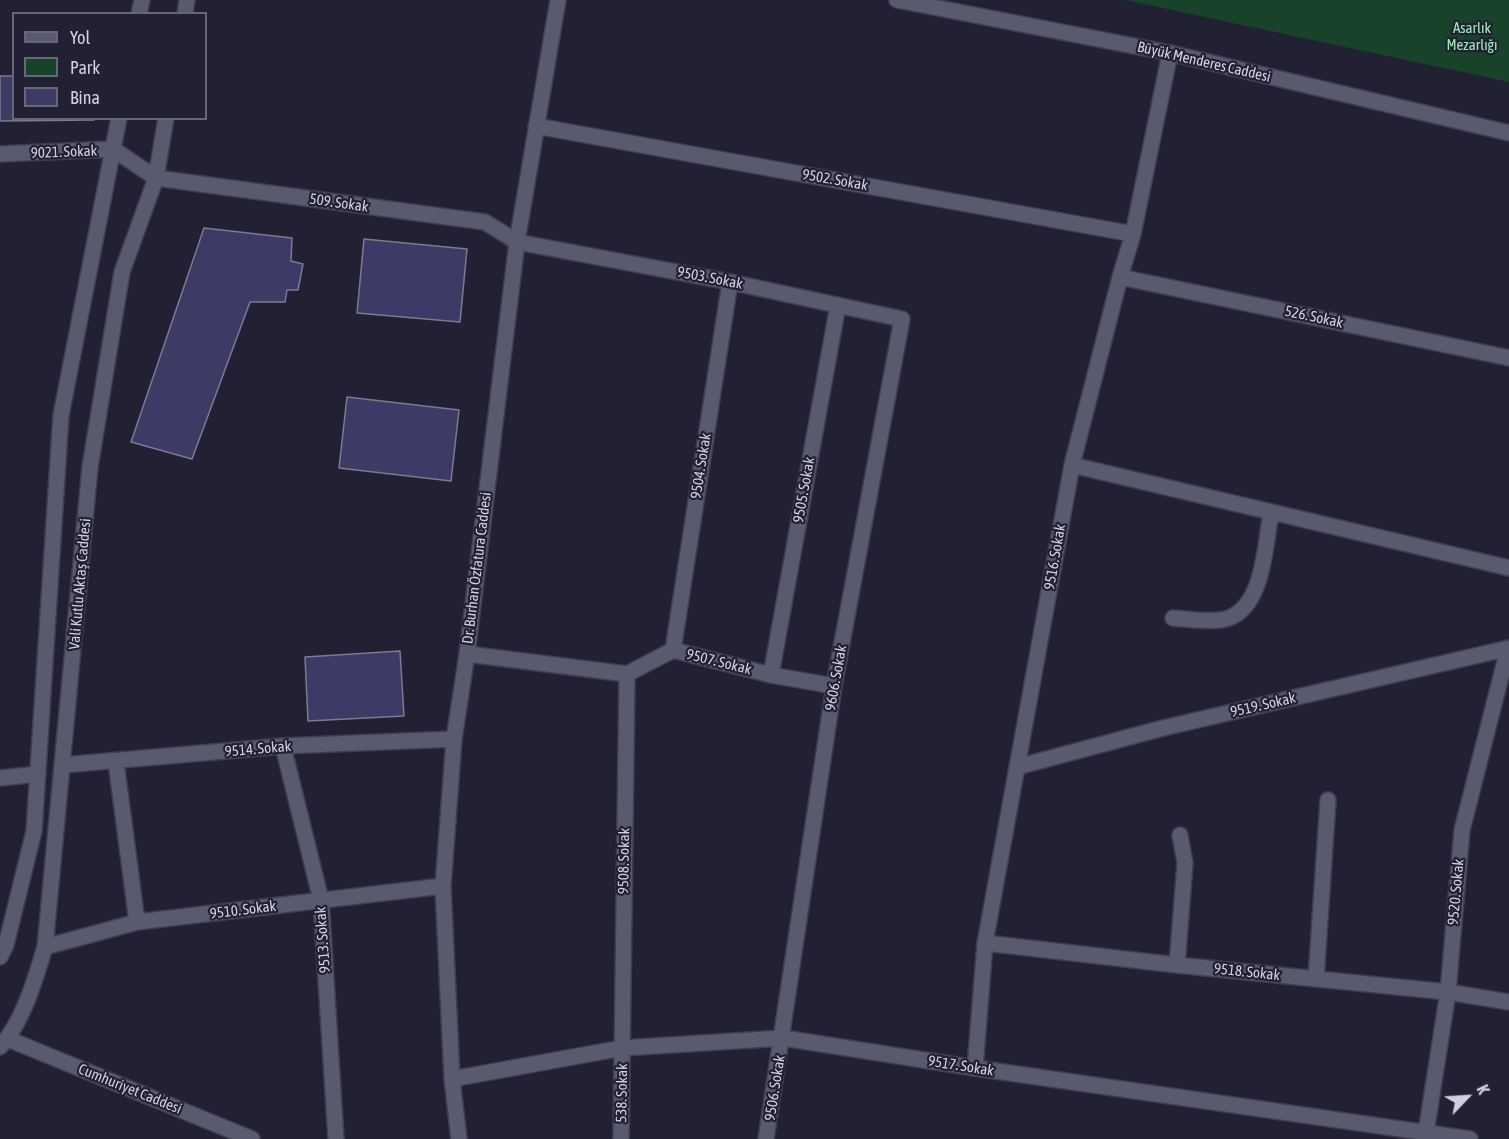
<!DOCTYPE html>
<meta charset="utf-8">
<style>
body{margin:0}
#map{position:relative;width:1509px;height:1139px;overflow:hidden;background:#222134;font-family:"Asap Condensed",sans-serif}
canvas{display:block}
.legend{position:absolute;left:12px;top:12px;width:195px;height:108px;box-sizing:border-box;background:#222134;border:2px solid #686778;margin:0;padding:8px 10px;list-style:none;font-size:18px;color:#d1d1de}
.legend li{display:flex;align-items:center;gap:12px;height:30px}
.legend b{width:30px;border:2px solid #686778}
.north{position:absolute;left:1437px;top:1067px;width:60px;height:60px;-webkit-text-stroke:4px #222134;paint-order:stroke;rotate:65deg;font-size:16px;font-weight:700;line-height:24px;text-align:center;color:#d1d1de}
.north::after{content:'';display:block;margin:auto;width:21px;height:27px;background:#d1d1de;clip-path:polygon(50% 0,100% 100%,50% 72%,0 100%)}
</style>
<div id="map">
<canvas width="1509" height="1139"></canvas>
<ul class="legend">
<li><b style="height:8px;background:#59596f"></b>Yol</li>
<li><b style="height:16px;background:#184229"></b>Park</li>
<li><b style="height:16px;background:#3e3a66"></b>Bina</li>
</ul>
<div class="north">K</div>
</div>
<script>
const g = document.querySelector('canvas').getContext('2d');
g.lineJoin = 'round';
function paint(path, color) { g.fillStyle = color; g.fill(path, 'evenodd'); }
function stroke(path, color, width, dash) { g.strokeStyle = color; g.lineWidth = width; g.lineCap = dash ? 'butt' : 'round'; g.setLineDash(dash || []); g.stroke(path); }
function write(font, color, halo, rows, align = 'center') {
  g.font = font + ' "Asap Condensed",sans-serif'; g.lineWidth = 4.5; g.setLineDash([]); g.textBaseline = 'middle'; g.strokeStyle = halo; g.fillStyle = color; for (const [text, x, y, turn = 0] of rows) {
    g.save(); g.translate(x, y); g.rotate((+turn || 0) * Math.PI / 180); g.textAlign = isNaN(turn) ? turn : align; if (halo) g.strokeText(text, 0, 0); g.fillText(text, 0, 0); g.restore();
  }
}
const green = new Path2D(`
 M1125 0H1509V82Z`);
const building = new Path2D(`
 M0 76H14V118H94V120L0 121Z
 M204 228 292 238 291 261 303 264 298 290H287L285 302H250L192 459 131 442Z
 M364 239 467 249 460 322 357 313Z
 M347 397 459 410 451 481 339 468Z
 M400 651 404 716 308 721 305 657Z`);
const minor = new Path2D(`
 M897 0 1170 53 1509 133
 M536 126 1133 234
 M156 178 485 222 517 242 730 282 902 319 834 686 766 1139
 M1120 277 1509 358
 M1072 465 1509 568
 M1173 618C1188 619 1205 622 1220 620 1264 615 1265 545 1271 512
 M673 650 730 282
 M467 654 627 674 673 650 771 675 834 686
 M771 675 838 305
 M283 746 321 900 336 1139
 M116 762 137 922
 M63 765 283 746 454 739
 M1017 767 1163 728 1509 648
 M0 778 38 774
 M985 943 1177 965 1448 992 1509 1002
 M45 947 137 922 443 886
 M1177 965 1185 863 1180 835
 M1316 979 1328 800
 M8 1039 252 1139
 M975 1068 985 943 1072 465 1120 277 1133 234 1170 53
 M452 1079 622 1048 783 1038 975 1068 1470 1139
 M459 1139 452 1079 443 886 454 739 467 654 517 242 558 0
 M621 1139 627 674
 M1425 1139 1448 992 1462 830 1508 649`);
const tertiary = new Path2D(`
 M139 14 142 0
 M185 14 187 0
 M0 154 113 149 156 178
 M0 957 6 945 34 831 61 415 119 118
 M0 1047C23 1022 35 980 45 947L90 467 122 272 156 178 166 118`);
const parkNames = [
 ["Asarlık",1472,28],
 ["Mezarlığı",1472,45]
];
const streetNames = [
 ["Büyük Menderes Caddesi",1204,62,13],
 ["9021. Sokak",64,152,-2],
 ["9502. Sokak",835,180,10],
 ["509. Sokak",339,203,8],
 ["9503. Sokak",710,278,11],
 ["526. Sokak",1314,317,12],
 ["9504. Sokak",701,466,-81],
 ["9505. Sokak",804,490,-80],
 ["9516. Sokak",1055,557,-80],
 ["Dr. Burhan Özfatura Caddesi",477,568,-83],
 ["Vali Kutlu Aktaş Caddesi",80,584,-85],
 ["9507. Sokak",719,662,14],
 ["9606. Sokak",836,678,-80],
 ["9519. Sokak",1263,705,-13],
 ["9514. Sokak",258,749,-5],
 ["9508. Sokak",624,861,-89],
 ["9520. Sokak",1456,892,-85],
 ["9510. Sokak",243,910,-7],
 ["9513. Sokak",323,940,-94],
 ["9518. Sokak",1247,972,6],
 ["9517. Sokak",961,1066,9],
 ["9506. Sokak",775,1088,-81],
 ["Cumhuriyet Caddesi",130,1089,22],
 ["538. Sokak",622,1093,-89]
];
paint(green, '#184229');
paint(building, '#3e3a66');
stroke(building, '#7c7b92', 1.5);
stroke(minor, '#3f3e4e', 18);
stroke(tertiary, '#3f3e4e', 18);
stroke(minor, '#59596f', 15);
stroke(tertiary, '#59596f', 15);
write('15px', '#9debb9', '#222134', parkNames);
write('15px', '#d1d1de', '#222134', streetNames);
</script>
